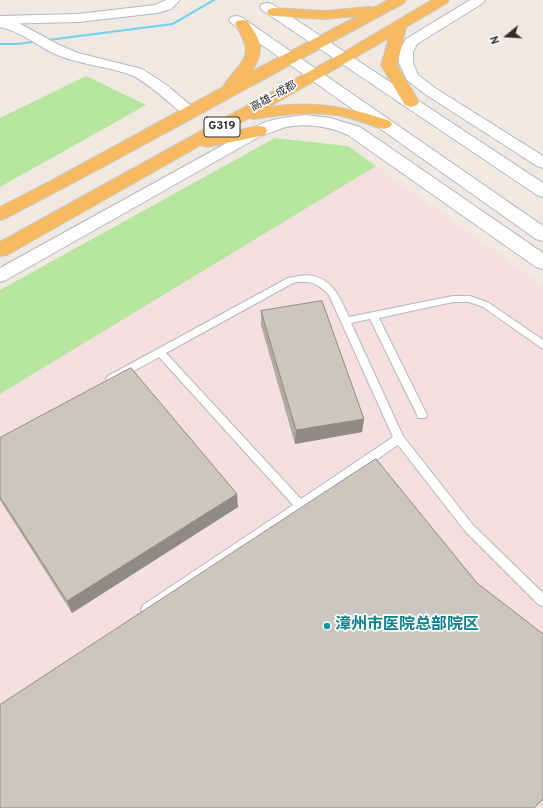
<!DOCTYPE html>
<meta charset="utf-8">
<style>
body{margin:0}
#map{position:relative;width:543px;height:808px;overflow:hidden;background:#efe9e1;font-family:Overpass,sans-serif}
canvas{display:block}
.north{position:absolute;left:487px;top:16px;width:40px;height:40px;-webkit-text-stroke:3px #fff;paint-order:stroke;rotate:252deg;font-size:11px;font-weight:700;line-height:16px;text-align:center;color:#2e2e2e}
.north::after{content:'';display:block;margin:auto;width:14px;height:18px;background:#2e2e2e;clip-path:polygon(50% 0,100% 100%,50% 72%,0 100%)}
</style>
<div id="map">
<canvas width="543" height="808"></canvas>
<div class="north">N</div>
</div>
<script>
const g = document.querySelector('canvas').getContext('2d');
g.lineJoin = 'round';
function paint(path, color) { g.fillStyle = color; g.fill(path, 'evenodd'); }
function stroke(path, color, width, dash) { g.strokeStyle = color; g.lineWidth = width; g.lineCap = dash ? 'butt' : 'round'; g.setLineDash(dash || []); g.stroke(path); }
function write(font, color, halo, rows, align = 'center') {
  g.font = font + ' Overpass,"Noto Sans SC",sans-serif'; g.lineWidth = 3.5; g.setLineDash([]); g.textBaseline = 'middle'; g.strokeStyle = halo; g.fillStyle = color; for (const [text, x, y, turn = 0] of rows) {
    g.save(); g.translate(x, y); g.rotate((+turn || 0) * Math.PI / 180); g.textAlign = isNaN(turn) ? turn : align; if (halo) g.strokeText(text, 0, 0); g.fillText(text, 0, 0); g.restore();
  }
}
const medical = new Path2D(`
 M376 166 543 285V808H0V394Z`);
const green = new Path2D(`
 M86 76 146 105 0 187V118Z
 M275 138 348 146 376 166 0 394V290Z`);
const stream = new Path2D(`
 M212 0H216L173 25 17 45H0V43H17L172 23Z`);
const service = new Path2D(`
 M305 275C332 276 339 296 349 317L453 296H470L489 303 543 340V349L483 307 469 302H453L379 318 427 415 426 418H418L417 415 370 319 351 323 403 436 473 525 543 593V606L539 605 465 531 398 445 151 613 147 615 143 613 141 609 143 605 293 505 159 357 114 382H108L106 379 108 376 288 278ZM298 282C313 281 319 285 329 295L393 437 301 499 166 353 293 283Z`);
const minor = new Path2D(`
 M166 0H180L171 9 157 13 78 22 0 24V16L78 14 155 5Z
 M470 0H485L483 3 417 44 413 52V63L418 75 435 88 543 156V168L537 166 425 94 407 80 399 63V52L406 39Z
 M259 126 264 128 267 131 264 134 6 280 0 282V268L254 128Z`);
const tertiary = new Path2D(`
 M267 3 272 4 543 183V197L537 195 262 10 260 7 262 4Z
 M236 16 241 17 543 226V241L536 239 231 23 229 20 231 17Z
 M0 19 17 22 57 44 78 53 142 69 168 86 198 112 196 115 190 117 184 115C171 104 146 81 131 75 107 66 81 65 57 55 39 47 20 31 0 27Z
 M306 115 330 118 360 127 543 253V269L536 267 348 135C328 126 308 123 286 127 275 130 265 137 253 135L251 131C258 120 293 116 306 115Z`);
const trunk = new Path2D(`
 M388 0H406L404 3C271 74 140 149 6 218L0 220V207L51 181 225 86 224 85C243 58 256 58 235 24L237 21 242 20 247 21C261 40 266 51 251 72L358 16 324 19 274 16 269 15 267 12 269 9 274 8 324 11 369 7 373 8Z
 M432 0H449L447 3 406 27 397 65 419 102 417 105 411 107 405 105 381 65 389 38 269 107C315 101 346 106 390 121L392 124 390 127 384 129C371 126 359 120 346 117 316 110 284 114 254 119L249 118 220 134 259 126 265 127 267 131 265 135 207 147 201 145 7 255 0 256V242L339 55Z`);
const wall = new Path2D(`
 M261 311 364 419 362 432 295 444 261 325Z
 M0 438 238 507 72 613 0 500Z`);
const shadedWall = new Path2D(`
 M364 419 362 432 295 444 296 430Z
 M237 494 238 507 72 613 67 601Z`);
const building = new Path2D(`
 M322 301 364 419 296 430 261 311Z
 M131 368 237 494 67 601 0 497V438Z
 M376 459 477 583 543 634V799L534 808H0V705Z`);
const markers = [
 [327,626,4,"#0f9aa8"]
];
const farStreetnames = [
 ["高雄—成都",274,97,-29]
];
const shields = [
 [222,127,36]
];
const shieldNames = [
 ["G319",222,127]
];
const nearCulturenames = [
 ["漳州市医院总部院区",335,626]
];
paint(medical, '#f5dfe0');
paint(green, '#b6e59e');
paint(stream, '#75cff0');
stroke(service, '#b4b7c1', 2);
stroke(minor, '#b4b7c1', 2);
stroke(tertiary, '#b4b7c1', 2);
stroke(trunk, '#c9c9c9', 2);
paint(service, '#fff');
paint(minor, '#fff');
paint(tertiary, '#fff');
paint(trunk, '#f8ba60');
paint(wall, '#afaba4');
paint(shadedWall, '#8e8b86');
paint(building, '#cbc7bf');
stroke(building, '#8e8b86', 1);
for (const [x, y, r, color] of markers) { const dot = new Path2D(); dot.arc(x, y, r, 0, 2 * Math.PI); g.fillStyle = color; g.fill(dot); stroke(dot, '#fff', 1.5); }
write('11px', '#2e2e2e', '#fff', farStreetnames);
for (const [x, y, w] of shields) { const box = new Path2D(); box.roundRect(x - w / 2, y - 10, w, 20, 3); g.fillStyle = '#fff'; g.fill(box); stroke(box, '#2e2e2e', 1); }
write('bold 12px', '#2e2e2e', null, shieldNames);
write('bold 16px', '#0d838f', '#fff', nearCulturenames, 'left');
</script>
